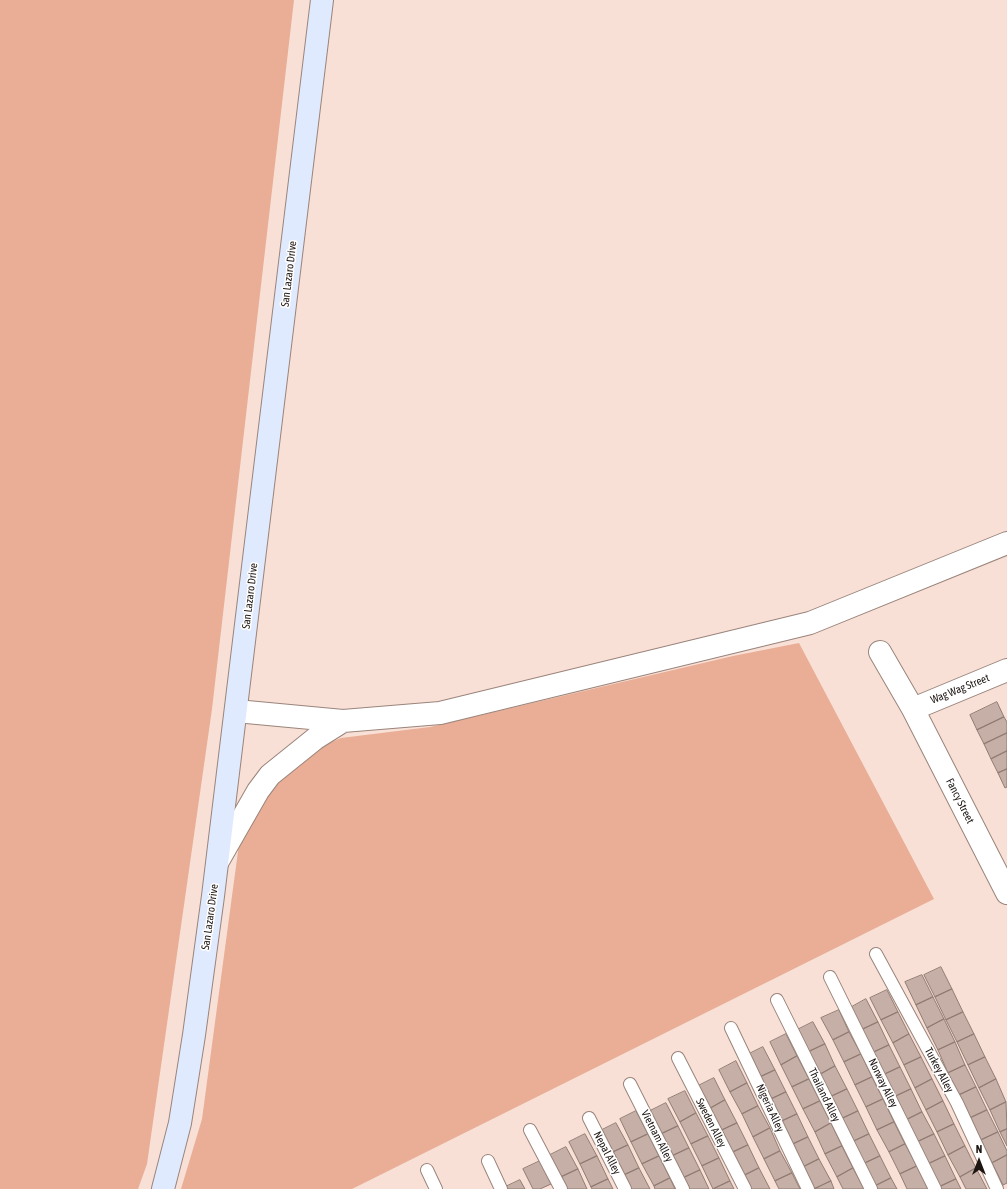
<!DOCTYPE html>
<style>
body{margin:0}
#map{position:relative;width:1007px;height:1189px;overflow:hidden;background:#f8e0d6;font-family:"Asap Condensed",sans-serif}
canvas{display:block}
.north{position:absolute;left:959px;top:1141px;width:40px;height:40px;-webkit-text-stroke:3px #fff;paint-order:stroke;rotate:0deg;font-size:11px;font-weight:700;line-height:16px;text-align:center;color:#1d1512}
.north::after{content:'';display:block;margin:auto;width:14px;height:18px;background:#1d1512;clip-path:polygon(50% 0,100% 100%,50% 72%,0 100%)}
</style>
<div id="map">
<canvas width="1007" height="1189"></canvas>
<div class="north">N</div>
</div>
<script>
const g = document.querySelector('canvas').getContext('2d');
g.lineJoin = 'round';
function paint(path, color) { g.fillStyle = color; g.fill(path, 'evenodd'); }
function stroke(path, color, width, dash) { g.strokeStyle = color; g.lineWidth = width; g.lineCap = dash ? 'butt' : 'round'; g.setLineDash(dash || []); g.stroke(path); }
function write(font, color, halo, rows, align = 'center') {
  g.font = font + ' "Asap Condensed",sans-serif'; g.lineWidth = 3; g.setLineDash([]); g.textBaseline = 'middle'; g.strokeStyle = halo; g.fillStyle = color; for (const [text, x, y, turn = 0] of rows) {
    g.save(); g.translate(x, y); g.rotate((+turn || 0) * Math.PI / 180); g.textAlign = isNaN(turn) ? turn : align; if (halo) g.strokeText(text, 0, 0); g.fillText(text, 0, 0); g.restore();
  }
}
const green = new Path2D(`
 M0 0H294L212 709 147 1164 138 1189H0Z
 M799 643 934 899 352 1189H181L202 1119 239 844 277 774 317 748 341 738 430 727 733 656Z`);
const building = new Path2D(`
 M997 702 1004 717 977 730 970 715Z
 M1004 717 1007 722V733L984 744 977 730Z
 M1007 733V751L991 759 984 744Z
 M1007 751V769L998 773 991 759Z
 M1007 769V787L1005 788 998 773Z
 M941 967 952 989 935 997 924 975Z
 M922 975 933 997 916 1005 905 982Z
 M952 989 963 1012 946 1020 935 997Z
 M887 990 898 1012 881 1020 870 998Z
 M933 997 944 1019 927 1028 916 1005Z
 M866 999 878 1022 861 1030 850 1008Z
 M839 1010 849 1032 833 1040 821 1018Z
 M898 1012 909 1034 893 1043 881 1020Z
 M963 1012 974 1034 957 1042 946 1020Z
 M944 1019 955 1042 938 1050 927 1028Z
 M813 1022 825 1044 808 1052 797 1030Z
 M878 1022 889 1045 872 1053 861 1030Z
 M849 1032 861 1054 844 1062 833 1040Z
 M786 1034 797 1056 781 1065 770 1042Z
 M909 1034 921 1057 904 1065 893 1043Z
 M974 1034 985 1057 968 1065 957 1042Z
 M955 1042 965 1065 948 1073 938 1050Z
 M825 1044 835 1066 819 1075 808 1052Z
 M889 1045 900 1067 883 1075 872 1053Z
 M763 1047 775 1070 758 1078 747 1055Z
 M861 1054 872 1077 855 1085 844 1062Z
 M797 1056 809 1079 792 1087 781 1065Z
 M921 1057 932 1079 915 1088 904 1065Z
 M985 1057 996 1079 979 1088 968 1065Z
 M736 1061 747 1083 730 1092 719 1070Z
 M965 1065 976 1087 959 1095 948 1073Z
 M835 1066 847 1089 830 1097 819 1075Z
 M900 1067 911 1089 894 1097 883 1075Z
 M775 1070 786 1092 769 1100 758 1078Z
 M872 1077 883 1099 866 1107 855 1085Z
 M714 1078 725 1100 709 1109 698 1086Z
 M809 1079 820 1101 803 1109 792 1087Z
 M932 1079 943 1101 926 1110 915 1088Z
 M996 1079 1006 1102 990 1110 979 1088Z
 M747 1083 758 1106 742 1114 730 1092Z
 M976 1087 987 1110 970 1118 959 1095Z
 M847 1089 858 1111 841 1119 830 1097Z
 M911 1089 922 1112 906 1120 894 1097Z
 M685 1091 696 1113 680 1122 668 1099Z
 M786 1092 797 1114 780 1122 769 1100Z
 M883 1099 894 1122 877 1130 866 1107Z
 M725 1100 737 1123 720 1131 709 1109Z
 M820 1101 831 1123 815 1132 803 1109Z
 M943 1101 954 1124 937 1132 926 1110Z
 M1006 1102 1007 1129 1000 1132 990 1110Z
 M666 1103 678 1126 661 1134 650 1111Z
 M758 1106 770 1128 753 1137 742 1114Z
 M987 1110 998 1132 981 1140 970 1118Z
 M636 1111 648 1134 631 1142 620 1119Z
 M858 1111 869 1134 852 1142 841 1119Z
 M922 1112 934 1134 917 1142 906 1120Z
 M696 1113 708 1136 691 1144 680 1122Z
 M797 1114 808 1137 791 1145 780 1122Z
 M894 1122 905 1144 889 1152 877 1130Z
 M616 1123 628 1145 611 1153 600 1131Z
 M737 1123 748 1145 731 1153 720 1131Z
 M831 1123 842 1146 825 1154 815 1132Z
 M954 1124 965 1146 948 1155 937 1132Z
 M678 1126 689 1148 672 1156 661 1134Z
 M770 1128 780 1151 764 1159 753 1137Z
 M1007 1129V1146L1000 1132Z
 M998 1132 1007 1151V1155L992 1163 981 1140Z
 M585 1134 597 1156 580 1164 569 1142Z
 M648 1134 659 1156 642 1164 631 1142Z
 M869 1134 880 1156 863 1164 852 1142Z
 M934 1134 945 1156 928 1164 917 1142Z
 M708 1136 719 1158 702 1166 691 1144Z
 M808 1137 819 1159 803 1167 791 1145Z
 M905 1144 917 1166 900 1174 889 1152Z
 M628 1145 639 1168 622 1176 611 1153Z
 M748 1145 759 1168 743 1176 731 1153Z
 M842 1146 853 1168 837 1177 825 1154Z
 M965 1146 976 1168 960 1177 948 1155Z
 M566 1147 578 1169 561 1177 550 1155Z
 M689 1148 700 1170 683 1178 672 1156Z
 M780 1151 792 1173 775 1181 764 1159Z
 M1007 1155V1183L1003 1185 992 1163Z
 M597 1156 608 1179 591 1187 580 1164Z
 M659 1156 670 1178 654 1186 642 1164Z
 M880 1156 891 1178 875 1186 863 1164Z
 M945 1156 956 1179 939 1187 928 1164Z
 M719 1158 730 1181 713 1189 702 1166Z
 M819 1159 831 1181 813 1189 803 1167Z
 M540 1161 551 1184 540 1189H533L523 1169Z
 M917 1166 928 1189H907L900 1174Z
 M639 1168 650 1189H629L622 1176Z
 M759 1168 770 1189H749L743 1176Z
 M853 1168 864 1189H843L837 1177Z
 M976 1168 987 1189H966L960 1177Z
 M578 1169 587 1189H566L561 1177Z
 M700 1170 709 1189H689L683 1178Z
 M792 1173 800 1189H779L775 1181Z
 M670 1178 675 1189H655L654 1186Z
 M891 1178 897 1189H876L875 1186Z
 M608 1179 613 1189H592L591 1187Z
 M956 1179 961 1189H940L939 1187Z
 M520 1180 525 1189H504L503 1188Z
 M730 1181 734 1189H713Z
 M831 1181 834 1189H815Z`);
const lane = new Path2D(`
 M876 954 957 1103 997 1189
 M830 977 935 1189
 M777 1000 871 1189
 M731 1028 808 1189
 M678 1058 745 1189
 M630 1084 683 1189
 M589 1118 625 1189
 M530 1130 561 1189
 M488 1161 501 1189
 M427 1170 436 1189`);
const street = new Path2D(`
 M880 652 913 709 1007 893
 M913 709 1007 670
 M236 711 343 721 440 713 810 623 1007 543
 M218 861 258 791 270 775 316 738 343 721`);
const secondary = new Path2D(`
 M163 1189 180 1123 194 1035 213 896 322 0`);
const streetNames = [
 ["San Lazaro Drive",289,274,-83],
 ["San Lazaro Drive",250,596,-83],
 ["Wag Wag Street",960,689,-22],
 ["Fancy Street",960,801,63],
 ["San Lazaro Drive",210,917,-82],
 ["Turkey Alley",939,1070,62],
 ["Norway Alley",883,1083,64],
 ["Thailand Alley",824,1095,64],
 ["Nigeria Alley",770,1108,65],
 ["Sweden Alley",711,1123,63],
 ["Vietnam Alley",657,1136,63],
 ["Nepal Alley",607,1153,63]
];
paint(green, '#e9ae95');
paint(building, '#c6afa6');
stroke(building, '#917c73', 1);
stroke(lane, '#9a847b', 14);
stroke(street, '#9a847b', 24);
stroke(secondary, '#9a847b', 24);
stroke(lane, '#fff', 12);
stroke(street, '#fff', 22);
stroke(secondary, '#e0eafe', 22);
write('11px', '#1d1512', '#fff', streetNames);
</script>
